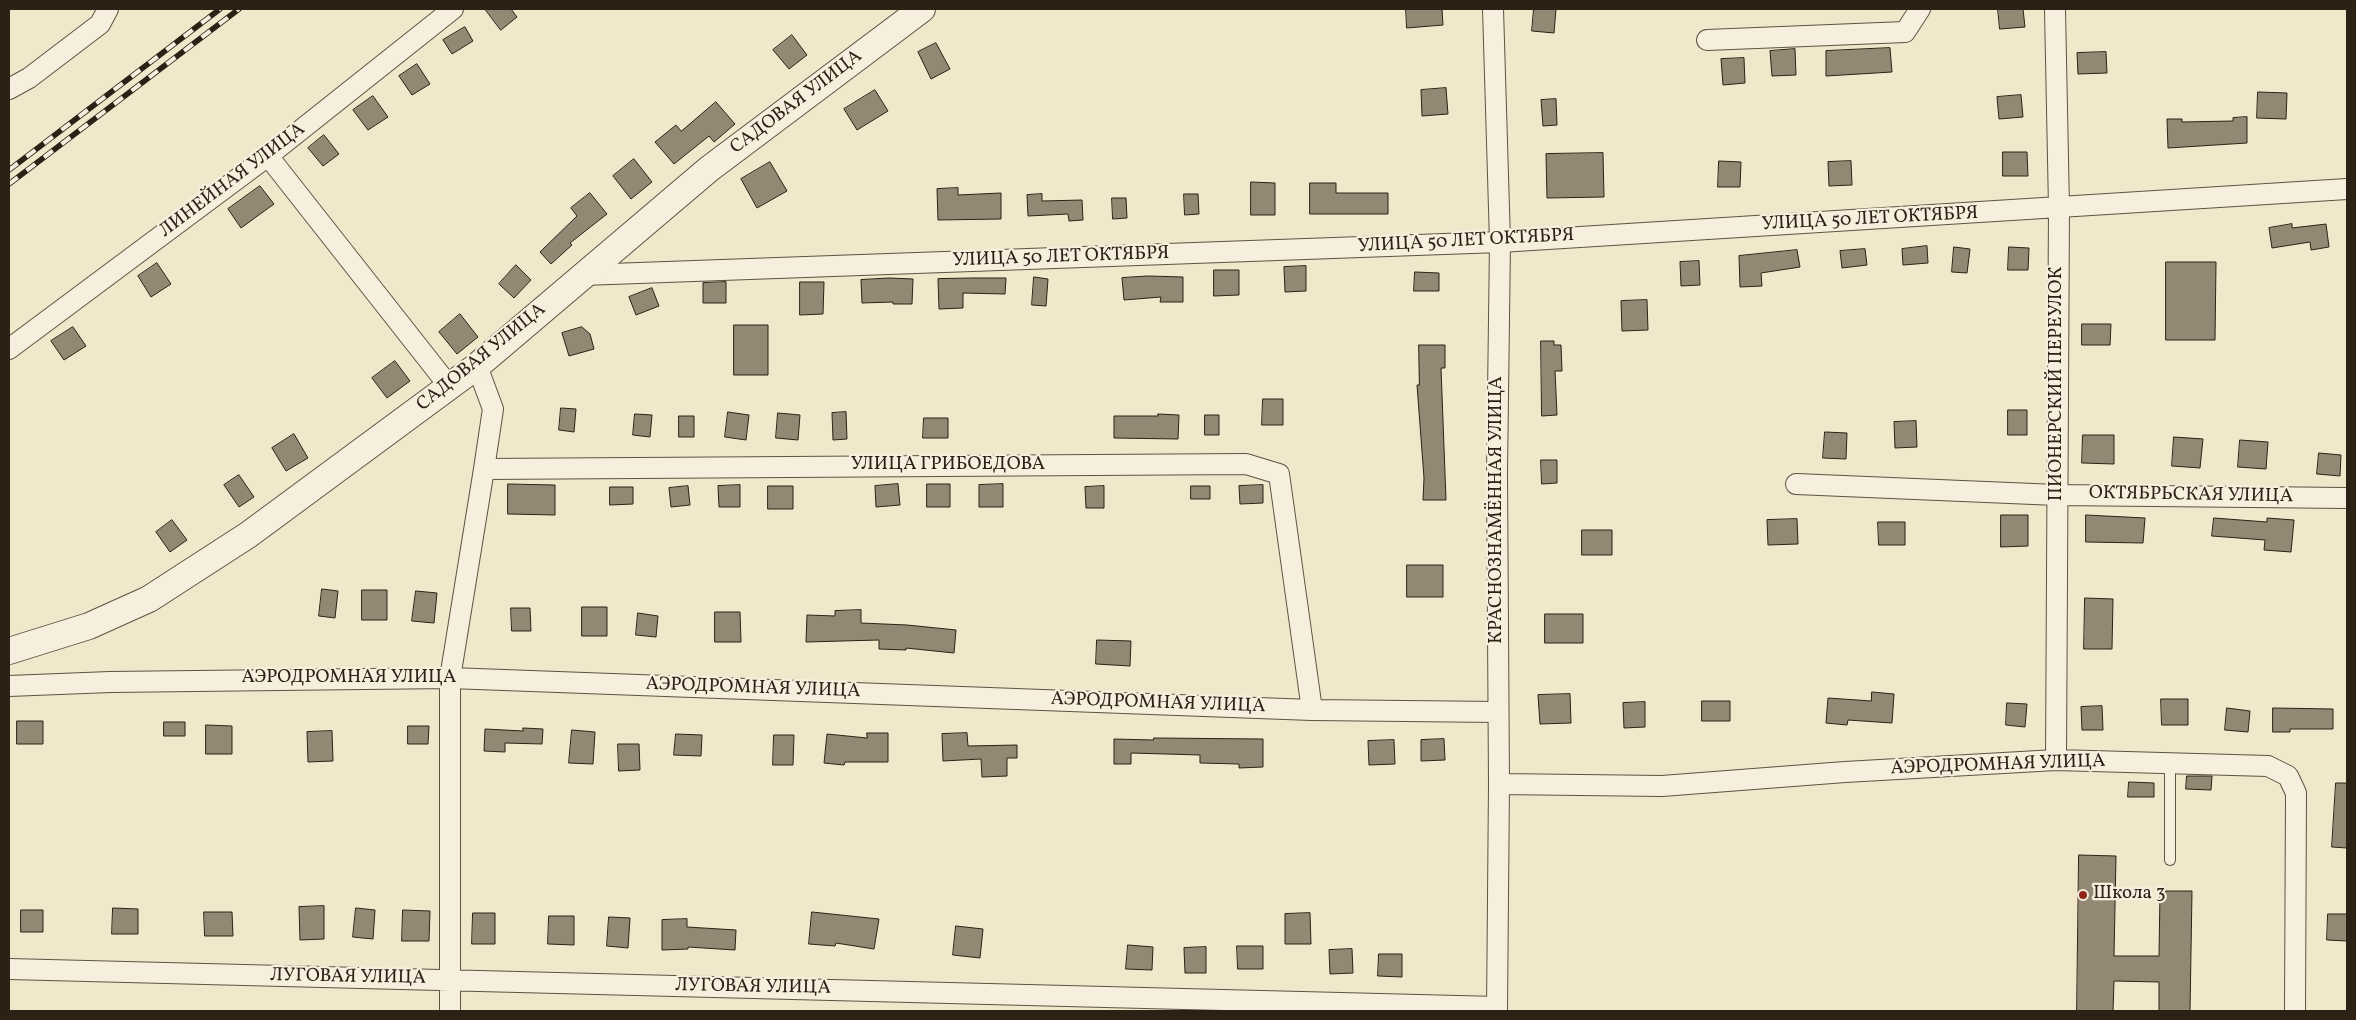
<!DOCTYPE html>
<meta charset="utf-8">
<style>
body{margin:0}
#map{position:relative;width:2356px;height:1020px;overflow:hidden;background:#f1e7ca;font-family:Vollkorn,serif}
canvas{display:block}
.frame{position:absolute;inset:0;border:10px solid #2d2116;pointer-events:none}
</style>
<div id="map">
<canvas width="2356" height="1020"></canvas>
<div class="frame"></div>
</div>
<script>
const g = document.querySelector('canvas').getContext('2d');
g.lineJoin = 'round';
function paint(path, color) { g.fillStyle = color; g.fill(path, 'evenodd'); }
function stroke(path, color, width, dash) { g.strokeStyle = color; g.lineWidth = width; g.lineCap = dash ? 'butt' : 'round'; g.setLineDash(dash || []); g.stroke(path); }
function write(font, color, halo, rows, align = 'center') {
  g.font = font + ' Vollkorn,serif'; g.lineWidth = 4.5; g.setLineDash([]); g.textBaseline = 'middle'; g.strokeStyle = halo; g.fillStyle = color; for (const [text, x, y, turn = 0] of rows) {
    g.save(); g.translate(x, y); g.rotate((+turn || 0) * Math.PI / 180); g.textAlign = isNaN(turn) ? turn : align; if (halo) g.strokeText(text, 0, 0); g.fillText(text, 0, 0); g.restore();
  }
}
const building = new Path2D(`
 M485 9H511L517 17 501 30Z
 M1406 9H1442L1443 25 1407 28Z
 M1534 9H1556L1554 33 1532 31Z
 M1998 9H2023L2025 27 2000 29Z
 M465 27 473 41 452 54 443 40Z
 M792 35 807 55 789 69 773 50Z
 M936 43 950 69 931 79 918 52Z
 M1890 48 1892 72 1826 76V51Z
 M1795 49 1796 75 1772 76 1770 51Z
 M2106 52 2107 73 2078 74 2077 53Z
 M1744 58 1745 83 1723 85 1721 59Z
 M417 64 430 84 412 95 399 76Z
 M1446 88 1448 114 1422 116 1421 90Z
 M875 90 888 111 857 130 844 109Z
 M2258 92 2287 93 2286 119 2257 118Z
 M2021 95 2023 117 1999 119 1997 97Z
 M373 96 388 117 368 130 353 110Z
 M1556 99 1557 125 1543 126 1541 100Z
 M716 102 735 124 714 142 709 136 674 164 655 142 676 125 681 131Z
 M2247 117V143L2168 148 2167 119H2182V122L2233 121V118Z
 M324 135 339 154 323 166 308 148Z
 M2003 152H2027L2028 176H2003Z
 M1603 153 1604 197 1547 198 1546 154Z
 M634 159 652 182 631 199 613 176Z
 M1719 161 1741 162 1740 187H1718Z
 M1851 161 1852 185 1829 186 1828 162Z
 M770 162 787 191 757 208 741 179Z
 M1251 182 1275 183V215H1251Z
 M1310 183H1336V193H1388V214H1310Z
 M260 186 274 204 241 228 228 209Z
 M958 188V195L1001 193V219L938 220 937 189Z
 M590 193 607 214 570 243 572 245 551 264 540 252 577 216 571 208Z
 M1042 194V201L1082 200 1083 220 1069 221 1068 214 1028 216 1027 195Z
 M1184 194H1198L1199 214 1185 215Z
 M1112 198H1126L1127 218 1113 219Z
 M2292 224V228L2326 224 2329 247 2311 250 2310 242 2272 248 2269 228Z
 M1927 246 1928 263 1903 265 1902 249Z
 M1954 247 1970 249 1967 273 1952 272Z
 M2009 247 2029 248 2028 270H2008Z
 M1865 249 1867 265 1842 268 1840 251Z
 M1797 250 1800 267 1761 273 1762 286 1740 287 1739 256Z
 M1699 261 1700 285 1681 286 1680 262Z
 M2166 262H2216L2215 340H2166Z
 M157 263 171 284 151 297 138 276Z
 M516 265 531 280 514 298 499 284Z
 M1306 266V291L1285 292 1284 267Z
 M1214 270H1239V295L1214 296Z
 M1415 272 1439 273V291H1414Z
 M1148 276 1183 277V302H1160L1161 297 1124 300 1122 278Z
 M1034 277 1048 279 1046 306 1032 305Z
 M889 278 913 279 912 304H893V302L862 303 861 280Z
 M972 278H1006L1005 294 963 293V308L939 309 938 279Z
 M726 282V303H703V283Z
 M800 282H824L823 314 800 315Z
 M652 288 659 306 636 315 629 297Z
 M1647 300 1648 330 1622 331 1621 301Z
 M460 314 478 337 457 354 439 332Z
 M2082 324H2111L2110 345H2082Z
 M734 325H768V375H734Z
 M73 327 86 346 64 360 51 341Z
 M582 327 590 334 594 349 569 356 562 333Z
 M1541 341H1554V345H1561L1562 371H1555L1557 415 1542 416Z
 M1419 345H1445V368H1441L1446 500H1423L1424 478 1417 385H1419Z
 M395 361 410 381 387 398 372 378Z
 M1263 399H1283V425H1262Z
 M561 408 576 409 574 432 559 430Z
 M2008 410H2027V435H2008Z
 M728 412 749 415 746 440 725 437Z
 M846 412 847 439 833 440 832 413Z
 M778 413 800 415 798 440 776 438Z
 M635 414 652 415 650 437 633 435Z
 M1158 414 1179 415 1178 439 1114 438V416H1158Z
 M1205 415H1219V435H1205Z
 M679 416H694V437H679Z
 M924 418H948V438H923Z
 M1916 421 1917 447 1895 448 1894 422Z
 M1825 432 1847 433 1846 459 1823 458Z
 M294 434 308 458 286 471 272 448Z
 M2083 435H2114V464L2082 463Z
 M2174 437 2203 439 2200 468 2172 466Z
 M2240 440 2268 442 2266 469 2238 467Z
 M2319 453 2341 455 2340 476 2317 474Z
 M1541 460H1557V483L1542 484Z
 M239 475 254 497 239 507 224 485Z
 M508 484 555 485V515L508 514Z
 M898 484 900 505 876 507 875 486Z
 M927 484H950V507H927Z
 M1003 484V507H979V485Z
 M740 485V507H719L718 486Z
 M1263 485V503L1240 504 1239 486Z
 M688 486 690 505 671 507 669 488Z
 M768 486H793V509H768Z
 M1104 486V508H1086L1085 487Z
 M1191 486H1210V499H1191Z
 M610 487H633V504L610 505Z
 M2001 515H2028V546L2001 547Z
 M2086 515 2145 518 2143 543 2086 542Z
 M2214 518 2267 522V518L2294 520 2291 552 2264 550 2265 540 2212 536Z
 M1797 519 1798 544 1768 545 1767 520Z
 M172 520 187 540 170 552 156 532Z
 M1878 522H1905V545H1879Z
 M1582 530H1612V555H1582Z
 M1407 565H1443V597H1407Z
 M322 589 338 591 335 618 319 616Z
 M362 590H387V620H362Z
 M416 591 437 593 434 623 412 621Z
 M2085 598 2113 599 2112 649H2084Z
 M582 607H607V636H582Z
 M511 608H530L531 631H512Z
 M861 610V623L907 625 956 630 954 653 906 648V650L879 649V640L806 642 807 615 835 616V611Z
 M715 612H740L741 642H715Z
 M638 613 658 616 656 637 636 635Z
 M1545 614H1583V643H1545Z
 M1097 640 1131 641 1130 666 1096 664Z
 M1872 692 1894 694 1892 723 1848 720 1847 725 1826 723 1828 698 1871 701Z
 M1570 694 1571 723 1540 724 1538 695Z
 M2161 699H2188V725H2162Z
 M1702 701H1730V721H1702Z
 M1645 702V727L1624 728 1623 703Z
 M2007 703 2027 704 2025 727 2006 725Z
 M2102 706 2103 730H2082L2081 707Z
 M2227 708 2250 711 2248 732 2225 730Z
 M2273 708 2333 709V729H2290V732H2273Z
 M17 721H43V744H17Z
 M164 722H185V736H164Z
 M206 725 232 726V754H206Z
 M408 726H429L428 744H408Z
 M523 728 543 729 542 744 505 743V752L484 751 485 729 523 731Z
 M572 730 595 732 593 764 569 763Z
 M332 731 333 761 308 762 307 732Z
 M867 733H888V762H845L844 765 824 763 827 734 867 738Z
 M967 733 968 746 1017 745V758H1007V776L982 777 981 759 943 761 942 734Z
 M676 734 702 735 701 756 674 755Z
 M774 735H794L793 765H773Z
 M1154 738 1263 739V767L1239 768V764L1200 763V755L1131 753V764H1114V739L1153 740Z
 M1444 739 1445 760 1421 761V740Z
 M1394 740 1395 764 1369 765 1368 741Z
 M618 744H639L640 770 619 771Z
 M2187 776H2212L2211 790 2186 789Z
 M2129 782 2154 783V797H2128Z
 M2336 783H2347V848L2332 847Z
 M2079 855 2116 856 2114 956H2159L2160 891H2192L2190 1011H2159V982L2114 981 2113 1011H2077Z
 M324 906V939L300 940 299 907Z
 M113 908 138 909V934H112Z
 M356 908 375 910 373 939 353 937Z
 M21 910H43V932H21Z
 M403 910 430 911 429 941H402Z
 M204 912H232L233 936H205Z
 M812 912 879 919 874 949 836 943 835 946 809 944Z
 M473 913H495V944H472Z
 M1310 913 1311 944H1285V914Z
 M2328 914H2347V941L2327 940Z
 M549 916H574V945L548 944Z
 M609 917 630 918 628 948 607 946Z
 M687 919V927L736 930 735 950 688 947V949L662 950V920Z
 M956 926 983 929 980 958 953 955Z
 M1128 945 1153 947 1152 970 1126 969Z
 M1237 946H1263V969H1238Z
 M1206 947V973H1185L1184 948Z
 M1352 949 1353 973 1330 974 1329 950Z
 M1379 954H1402V977L1378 976Z`);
const service = new Path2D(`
 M2170 860V763`);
const minor = new Path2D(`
 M1493 9 1500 242 1497 472 1499 784 1497 1011
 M2055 9 2059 208 2056 760
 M1707 40 1905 32 1920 9
 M9 89 29 78 100 24 108 9
 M268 156 449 386
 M583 275 1500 242 2347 189
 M9 349 268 156 453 9
 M477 366 493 409 484 469 1246 464 1279 474 1312 710
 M1796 484 2057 495 2347 498
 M9 686 110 682 450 678 1312 710 1498 712
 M1499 784 1662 786 1845 772 2056 760 2268 766 2288 776 2296 793 2295 1011
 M9 969 1497 1007
 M450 1011V678L484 469`);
const tertiary = new Path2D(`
 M9 651 89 626 149 599 248 535 477 366 709 169 922 9`);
const rail = new Path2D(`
 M9 170 220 9
 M9 184 239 9`);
const markers = [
 [2083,895,5,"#8f2418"]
];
const streetNames = [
 ["САДОВАЯ УЛИЦА",797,103,-37],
 ["ЛИНЕЙНАЯ УЛИЦА",233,181,-37],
 ["УЛИЦА 50 ЛЕТ ОКТЯБРЯ",1870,220,-3],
 ["УЛИЦА 50 ЛЕТ ОКТЯБРЯ",1466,242,-3],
 ["УЛИЦА 50 ЛЕТ ОКТЯБРЯ",1061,258,-2],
 ["САДОВАЯ УЛИЦА",482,358,-39],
 ["ПИОНЕРСКИЙ ПЕРЕУЛОК",2058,384,-90],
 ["УЛИЦА ГРИБОЕДОВА",948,466],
 ["ОКТЯБРЬСКАЯ УЛИЦА",2191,496,1],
 ["КРАСНОЗНАМЁННАЯ УЛИЦА",1498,510,-90],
 ["АЭРОДРОМНАЯ УЛИЦА",349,679],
 ["АЭРОДРОМНАЯ УЛИЦА",753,689,2],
 ["АЭРОДРОМНАЯ УЛИЦА",1158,704,2],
 ["АЭРОДРОМНАЯ УЛИЦА",1998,766,-2],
 ["ЛУГОВАЯ УЛИЦА",348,978,1],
 ["ЛУГОВАЯ УЛИЦА",753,988,1]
];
const poiNames = [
 ["Школа 3",2093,895]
];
paint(building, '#938874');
stroke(building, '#2d2116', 1);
stroke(service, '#5e5243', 12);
stroke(minor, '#5e5243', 22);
stroke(tertiary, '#5e5243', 28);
stroke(service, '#f6efdd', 10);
stroke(minor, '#f6efdd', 20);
stroke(tertiary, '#f6efdd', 26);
stroke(rail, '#2d2116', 5.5);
stroke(rail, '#f6efdd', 4, [11]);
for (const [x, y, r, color] of markers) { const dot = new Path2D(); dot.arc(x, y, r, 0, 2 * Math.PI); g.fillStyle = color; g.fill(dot); stroke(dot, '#f6efdd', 2); }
write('19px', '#2d2116', '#f6efdd', streetNames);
write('19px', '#2d2116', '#f6efdd', poiNames, 'left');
</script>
